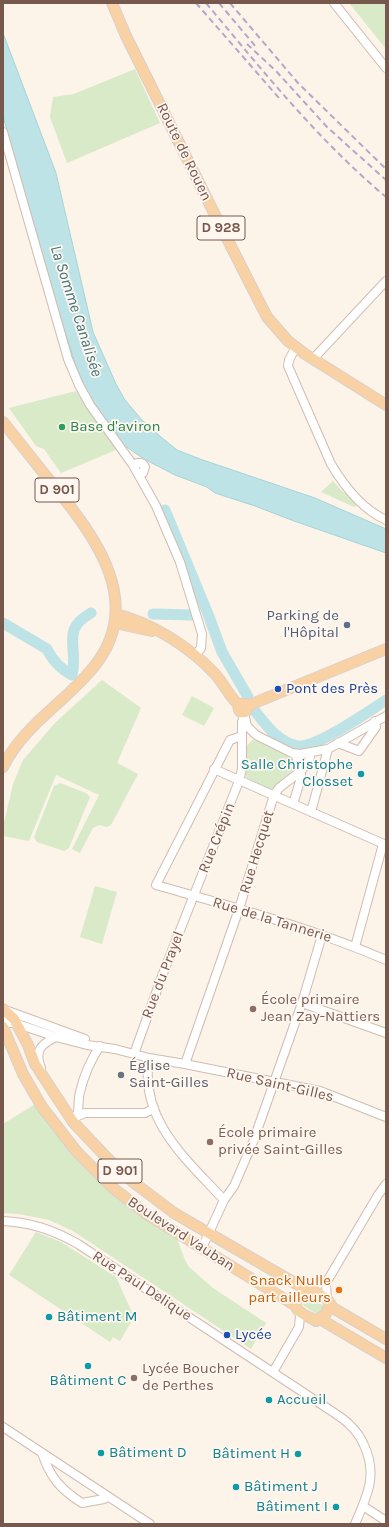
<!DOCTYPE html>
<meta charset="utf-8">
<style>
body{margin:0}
#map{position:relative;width:389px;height:1527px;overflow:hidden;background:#fcf3e9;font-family:Karla,sans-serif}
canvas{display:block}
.frame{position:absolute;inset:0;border:4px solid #76584d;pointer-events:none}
</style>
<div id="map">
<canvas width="389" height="1527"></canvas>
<div class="frame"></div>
</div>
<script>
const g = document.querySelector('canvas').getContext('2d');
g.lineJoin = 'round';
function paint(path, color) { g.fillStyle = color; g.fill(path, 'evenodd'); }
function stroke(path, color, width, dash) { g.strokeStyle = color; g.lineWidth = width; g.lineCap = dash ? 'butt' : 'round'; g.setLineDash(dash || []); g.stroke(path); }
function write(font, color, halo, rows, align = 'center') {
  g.font = font + ' Karla,sans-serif'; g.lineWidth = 3.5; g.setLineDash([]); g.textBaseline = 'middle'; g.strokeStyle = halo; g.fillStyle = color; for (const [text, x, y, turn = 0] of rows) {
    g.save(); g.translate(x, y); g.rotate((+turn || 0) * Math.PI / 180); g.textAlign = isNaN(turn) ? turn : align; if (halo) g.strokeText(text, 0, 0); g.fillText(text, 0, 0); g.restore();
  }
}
const green = new Path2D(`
 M349 3H386V49Z
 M135 69 160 123 67 163 50 117 53 97 74 94Z
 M76 391 116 450 61 473 44 449 36 446 9 408Z
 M333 481 340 489 358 505 354 507 321 492Z
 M102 680 141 708 117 763 138 774 111 825 107 827 99 825 93 828 80 853 72 849 99 795 56 775 29 841 3 836 4 823 13 784 23 760 55 723Z
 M192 696 214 708 204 726 182 715Z
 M253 740 257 741 292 758 295 763 294 768 292 771 270 790 246 777C246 767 241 746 253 740Z
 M60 783 86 793 90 797 69 848 64 851 37 842 34 837 54 786Z
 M95 886 117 892 102 944 80 937Z
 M37 1103 105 1186 142 1217 174 1236 178 1241 184 1258 189 1267 213 1288 266 1323 251 1349 73 1231 49 1220 19 1214 3 1213V1124Z
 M36 1232 61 1242 116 1277 134 1317 120 1341 113 1337 110 1342 9 1275Z
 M304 1296H310L324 1306 321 1313H315L303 1305 302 1299Z`);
const water = new Path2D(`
 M3 33 56 173 93 332 116 384 125 400 142 420 161 437 177 450 200 459 315 498 386 529V553L294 521 255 506 215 493 207 487 175 475 144 459 118 441 88 397 83 387 51 290 3 116Z`);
const river = new Path2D(`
 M165 510 208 614 222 652 248 697
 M153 614 192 615
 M3 623 47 649C52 660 62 670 72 675 79 648 60 630 91 613
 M255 711C266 725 278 742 297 746 316 749 369 711 386 700`);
const minor = new Path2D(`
 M334 3 386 68
 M3 132 68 359 79 385 90 405 133 465 156 506 180 562 202 634 201 648 195 656
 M296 347 289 360 288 366 331 464C344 486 362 509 386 520
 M313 359 386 281
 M133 465 137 463H142L145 467 143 473 139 475
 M245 717 247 726 256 735 292 753 300 754 328 749 386 716
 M242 736 230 740 156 885C233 907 312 928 386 960
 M338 743 359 751 376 727 375 721
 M214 769 386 845
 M293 804 301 778V771L309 761 311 753
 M311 812 328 749
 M355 947 383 844
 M302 1003 386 1033
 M8 1011 85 1039
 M3 1020 10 1023H15L56 1037 87 1045 115 1049 149 1058 185 1064 320 1091 386 1117
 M134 1054 162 976 239 781 242 769V722L244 716
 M149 1058C139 1120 186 1159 224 1200
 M185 1064 239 909 274 795 279 788 301 771 299 761 294 754
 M41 1068C34 1051 41 1044 56 1037
 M78 1116 85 1113H145L153 1109
 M73 1122C81 1113 77 1103 80 1092 84 1075 90 1061 100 1046
 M3 1221C31 1222 54 1230 78 1244L333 1412C339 1416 345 1420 350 1425 356 1431 361 1438 364 1445 378 1475 367 1496 355 1524
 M202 1248 224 1200 234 1186 253 1142 302 1003 322 935
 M327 1299 326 1283 378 1195 386 1184
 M273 1372 299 1327 300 1315 298 1310
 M3 1427 150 1524
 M42 1453C50 1477 60 1489 82 1503L104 1499 108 1497
 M363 1506 386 1521`);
const major = new Path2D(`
 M112 3 126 36 215 215 267 317 288 341 305 354 386 405
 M3 422C20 443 37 465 54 486 97 539 146 605 92 669 64 703 23 726 3 767
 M116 614C152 623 190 647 215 674 224 684 230 698 240 706
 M115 623 152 631
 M238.5 708a4.5 4.5 0 1 1 9 0a4.5 4.5 0 1 1-9 0Z
 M247 706 386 649
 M3 1009 14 1019 28 1045 35 1064 73 1122 109 1160 133 1182 174 1213 305 1289
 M3 1027 23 1074 42 1107 77 1152 113 1188 148 1215 296 1306
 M330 1303 326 1314 316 1321C311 1318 303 1315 299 1311 290 1303 301 1291 309 1288L327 1299 333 1308 386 1339
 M320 1319 386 1358`);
const rail = new Path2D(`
 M196 3 279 98
 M206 3C263 71 318 140 386 197
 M219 3 256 47
 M230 3 298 83 386 169
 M247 44 276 71 327 127 386 180`);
const markers = [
 [62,427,4,"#2e9e5b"],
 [347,625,4,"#5c6f8a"],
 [278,689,4,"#1a4fb4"],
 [361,774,4,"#0f9aa8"],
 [253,1009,4,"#8d6e63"],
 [121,1075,4,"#6b7280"],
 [210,1142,4,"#8d6e63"],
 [339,1290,4,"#e8710a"],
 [49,1317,4,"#0f9aa8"],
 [227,1335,4,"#1a4fb4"],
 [88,1366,4,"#0f9aa8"],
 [134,1378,4,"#8d6e63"],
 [269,1400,4,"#0f9aa8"],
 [101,1453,4,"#0f9aa8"],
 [298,1454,4,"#0f9aa8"],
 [236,1487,4,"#0f9aa8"],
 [336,1507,4,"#0f9aa8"]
];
const shields = [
 [221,228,48],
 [57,490,44],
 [120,1171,44]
];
const shieldNames = [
 ["D 928",221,228],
 ["D 901",57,490],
 ["D 901",120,1171]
];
const streetNames = [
 ["Route de Rouen",184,152,64],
 ["Rue Crépin",217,838,-68],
 ["Rue Hecquet",257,852,-73],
 ["Rue de la Tannerie",272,920,17],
 ["Rue du Prayel",163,975,-69],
 ["Rue Saint-Gilles",280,1085,13],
 ["Boulevard Vauban",181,1234,33],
 ["Rue Paul Delique",142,1286,33]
];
const leisureNames = [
 ["Base d'aviron",70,427]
];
const serviceNames = [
 ["Parking de",339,616],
 ["l'Hôpital",339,633]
];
const transitNames = [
 ["Pont des Près",286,689],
 ["Lycée",235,1335]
];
const cultureNames = [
 ["Salle Christophe",353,765,"right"],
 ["Closset",353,782,"right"],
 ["Bâtiment M",57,1317],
 ["Bâtiment C",88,1381,"center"],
 ["Accueil",277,1400],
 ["Bâtiment D",109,1453],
 ["Bâtiment H",290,1454,"right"],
 ["Bâtiment J",244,1487],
 ["Bâtiment I",328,1507,"right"]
];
const educationNames = [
 ["École primaire",261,1000],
 ["Jean Zay-Nattiers",261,1017],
 ["École primaire",218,1133],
 ["privée Saint-Gilles",218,1150],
 ["Lycée Boucher",142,1369],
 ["de Perthes",142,1386]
];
const worshipNames = [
 ["Église",129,1066],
 ["Saint-Gilles",129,1083]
];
const foodNames = [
 ["Snack Nulle",331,1281],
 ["part ailleurs",331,1298]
];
const waterNames = [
 ["La Somme Canalisée",76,311,72]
];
paint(green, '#d8eac7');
paint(water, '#bde3e6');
stroke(water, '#a4d4d7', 1);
stroke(river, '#bde3e6', 11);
stroke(minor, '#d0bcb1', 10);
stroke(major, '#d9d0cd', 12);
stroke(minor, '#fff', 8);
stroke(major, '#f8d2a4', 10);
stroke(rail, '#b5a7c7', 2, [6, 4]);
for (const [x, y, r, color] of markers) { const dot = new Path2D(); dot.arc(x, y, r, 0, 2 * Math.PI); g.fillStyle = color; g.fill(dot); stroke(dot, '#fff7f0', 1.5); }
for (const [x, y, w] of shields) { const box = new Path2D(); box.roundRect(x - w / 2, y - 12, w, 24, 3); g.fillStyle = '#fff7f0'; g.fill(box); stroke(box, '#76584d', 1); }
write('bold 14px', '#76584d', null, shieldNames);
write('15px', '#76584d', '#fff7f0', streetNames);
write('15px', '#27864d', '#fff7f0', leisureNames, 'left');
write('15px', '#4e5e75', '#fff7f0', serviceNames, 'right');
write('15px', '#164399', '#fff7f0', transitNames, 'left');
write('15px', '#0d838f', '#fff7f0', cultureNames, 'left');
write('15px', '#785e54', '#fff7f0', educationNames, 'left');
write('15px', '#5b616d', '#fff7f0', worshipNames, 'left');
write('15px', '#c56008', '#fff7f0', foodNames, 'right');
write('italic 16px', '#40767b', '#fff7f0', waterNames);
</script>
